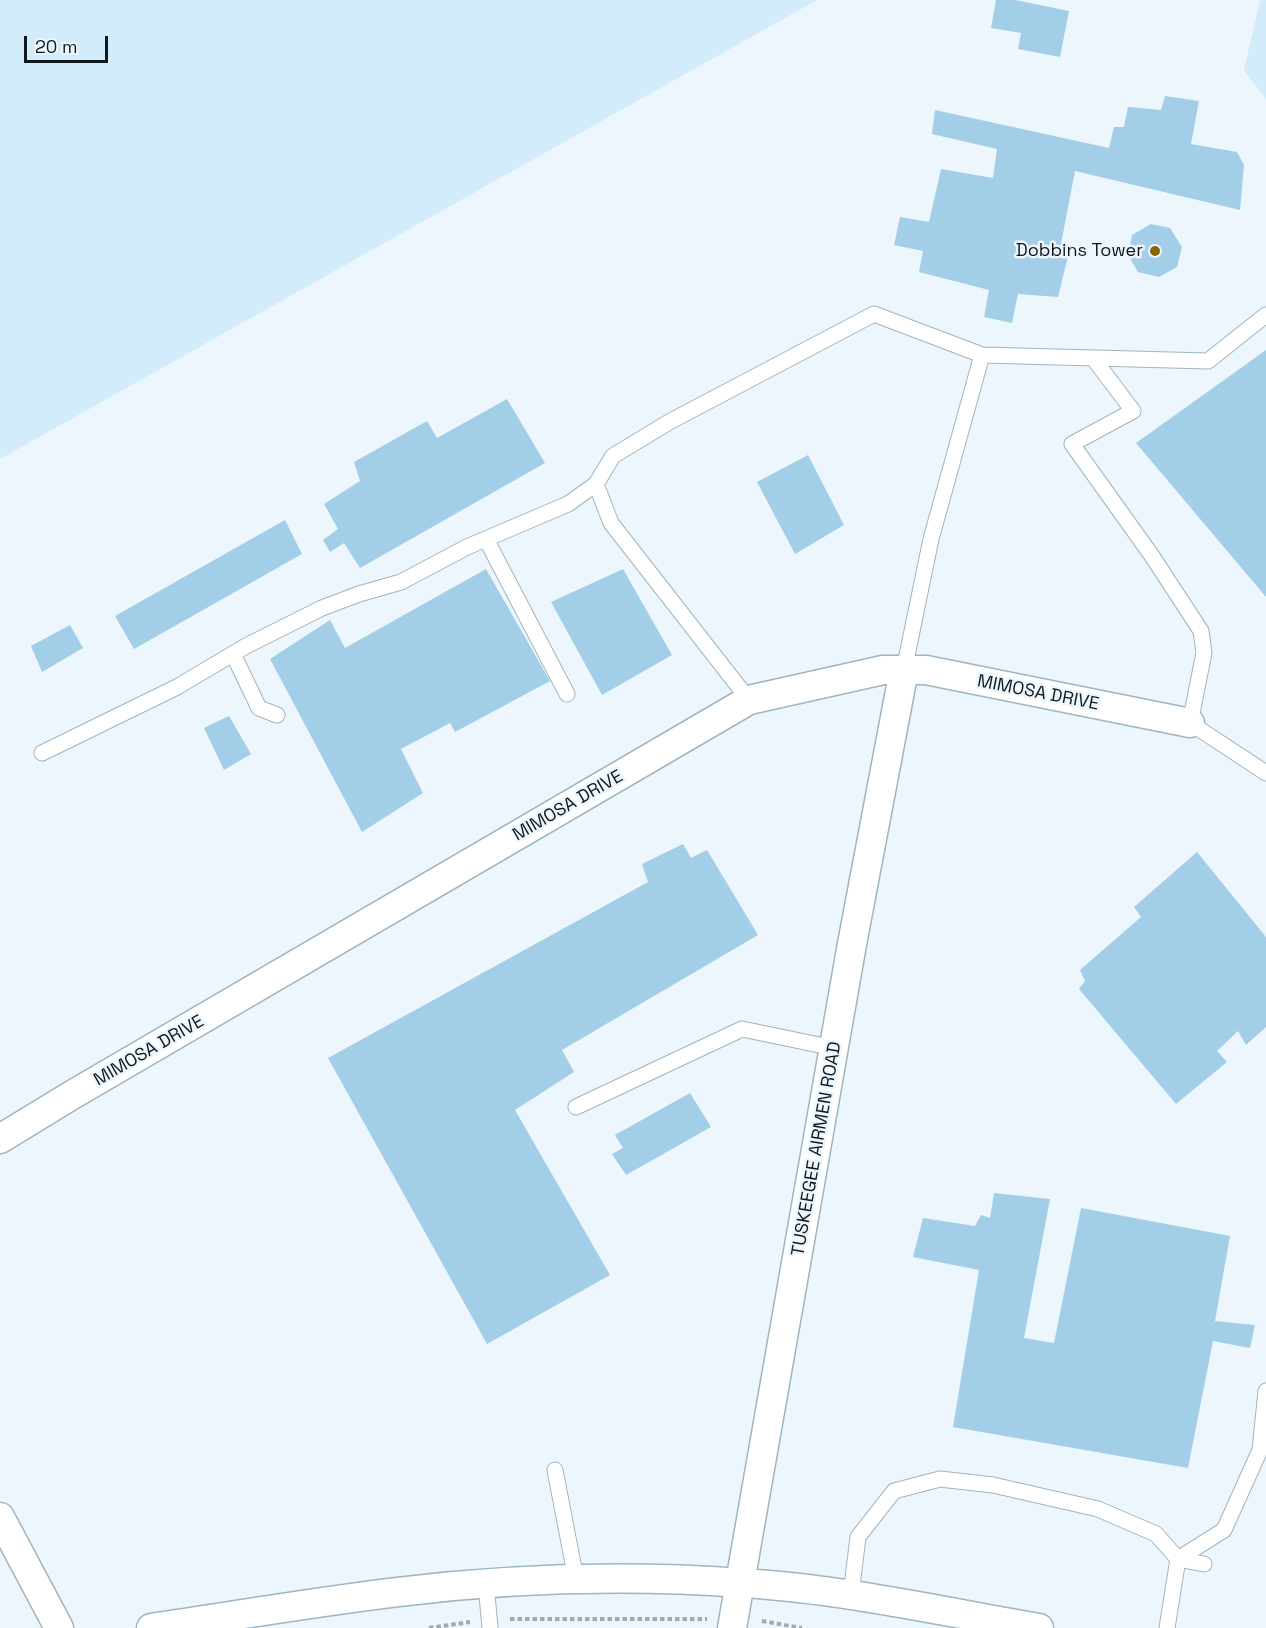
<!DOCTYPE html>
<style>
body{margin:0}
#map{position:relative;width:1266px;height:1628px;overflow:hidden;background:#ecf6fc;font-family:"Space Grotesk",sans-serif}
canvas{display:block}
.scale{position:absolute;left:24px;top:36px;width:84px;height:27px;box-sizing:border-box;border:3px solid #10181d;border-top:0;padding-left:8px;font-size:18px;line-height:21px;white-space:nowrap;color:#10181d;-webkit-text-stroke:4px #ecf6fc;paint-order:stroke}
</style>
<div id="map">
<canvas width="1266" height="1628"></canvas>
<div class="scale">20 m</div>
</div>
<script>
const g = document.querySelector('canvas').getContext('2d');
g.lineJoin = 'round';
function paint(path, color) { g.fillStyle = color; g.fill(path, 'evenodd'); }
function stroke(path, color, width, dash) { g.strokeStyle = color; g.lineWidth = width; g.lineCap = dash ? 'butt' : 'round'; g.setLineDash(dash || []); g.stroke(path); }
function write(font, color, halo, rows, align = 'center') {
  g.font = font + ' "Space Grotesk",sans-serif'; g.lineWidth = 5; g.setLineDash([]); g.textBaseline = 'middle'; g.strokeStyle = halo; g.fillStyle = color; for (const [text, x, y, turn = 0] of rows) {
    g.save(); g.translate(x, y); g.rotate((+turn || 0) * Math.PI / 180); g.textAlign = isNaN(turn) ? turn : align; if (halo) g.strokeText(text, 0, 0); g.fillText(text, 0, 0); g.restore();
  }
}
const built = new Path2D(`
 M0 0H817L0 459Z
 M1260 0H1266V99L1244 70Z`);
const building = new Path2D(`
 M996 0H1015L1069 11 1060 57 1018 49 1021 33 991 28Z
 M1165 96 1199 101 1191 144 1237 152 1244 165 1240 210 1075 171 1061 244 1070 248 1058 297 1018 294 1012 323 984 317 989 290 919 272 923 251 894 245 900 217 929 222 941 169 993 178 997 149 932 134 935 110 1109 148 1114 127H1124L1128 107 1161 110Z
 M1151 224 1170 228 1182 247 1177 267 1159 277 1138 272 1128 255 1132 235Z
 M1266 350V597L1136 443Z
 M507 399 545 463 360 568 344 543 330 552 323 540 338 529 324 504 360 481 354 462 427 421 437 438Z
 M808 455 844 525 795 554 757 482Z
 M285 520 302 554 134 649 115 616Z
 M486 569 550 681 455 732 450 723 401 749 423 793 362 832 270 659 330 620 345 648Z
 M623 569 672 655 602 695 551 602Z
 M70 625 83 648 42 672 31 646Z
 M229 716 251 754 224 770 204 728Z
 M683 844 691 858 707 850 758 935 562 1050 574 1072 515 1110 610 1275 487 1344 328 1058 648 882 642 864Z
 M1197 852 1266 937V1027L1246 1045 1238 1031 1217 1051 1227 1062 1176 1104 1079 989 1085 981 1080 970 1141 917 1134 907Z
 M690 1093 711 1127 626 1175 612 1154 623 1148 615 1135Z
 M994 1193 1050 1199 1024 1338 1054 1343 1081 1208 1230 1236 1215 1321 1255 1325 1250 1348 1213 1341 1188 1468 953 1427 979 1270 913 1257 923 1218 975 1226 981 1215 990 1218Z`);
const path = new Path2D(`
 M510 1619H707
 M762 1621 802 1628
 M429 1628 470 1622`);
const lane = new Path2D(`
 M1093 358 1133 411 1072 444 1152 556 1201 631 1204 653 1190 723 1266 773
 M486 539 567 694
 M233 654 259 708 277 715
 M904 670 931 539 982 355 1208 361 1266 315
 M749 700 611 523 596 484 613 456 669 422 874 314 982 355
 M42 753 177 687 246 646 322 608 359 594 401 582 467 547 568 504 596 484
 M576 1107 742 1029 834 1048
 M555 1470 576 1579
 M486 1584 490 1628
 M851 1595 858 1537 894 1491 940 1479 993 1485 1098 1509 1156 1534 1178 1559 1204 1564
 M1167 1628 1178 1559 1224 1530 1260 1450 1266 1391`);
const street = new Path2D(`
 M0 1139 72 1095 749 700 883 670H926L1190 723
 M0 1517 59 1628
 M151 1628C233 1616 315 1602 398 1592 512 1578 628 1575 743 1583 842 1589 941 1611 1039 1628
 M732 1628 852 944 904 670`);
const markers = [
 [1155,251,6,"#866700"]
];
const poiNames = [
 ["Dobbins Tower",1143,251]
];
const streetNames = [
 ["MIMOSA DRIVE",1038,693,11],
 ["MIMOSA DRIVE",568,806,-30],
 ["MIMOSA DRIVE",149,1051,-30],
 ["TUSKEEGEE AIRMEN ROAD",817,1149,-80]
];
paint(built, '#d2ecfb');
paint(building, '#a3cee7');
stroke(lane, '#9eb5c3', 17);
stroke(street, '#9eb5c3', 31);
stroke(path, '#a1aab0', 4, [4.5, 3]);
stroke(lane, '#fff', 15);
stroke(street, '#fff', 28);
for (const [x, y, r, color] of markers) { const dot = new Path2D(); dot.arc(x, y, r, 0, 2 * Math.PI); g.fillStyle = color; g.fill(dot); stroke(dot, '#ecf6fc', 2); }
write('18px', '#10181d', '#ecf6fc', poiNames, 'right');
write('18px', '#10181d', '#ecf6fc', streetNames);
</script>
